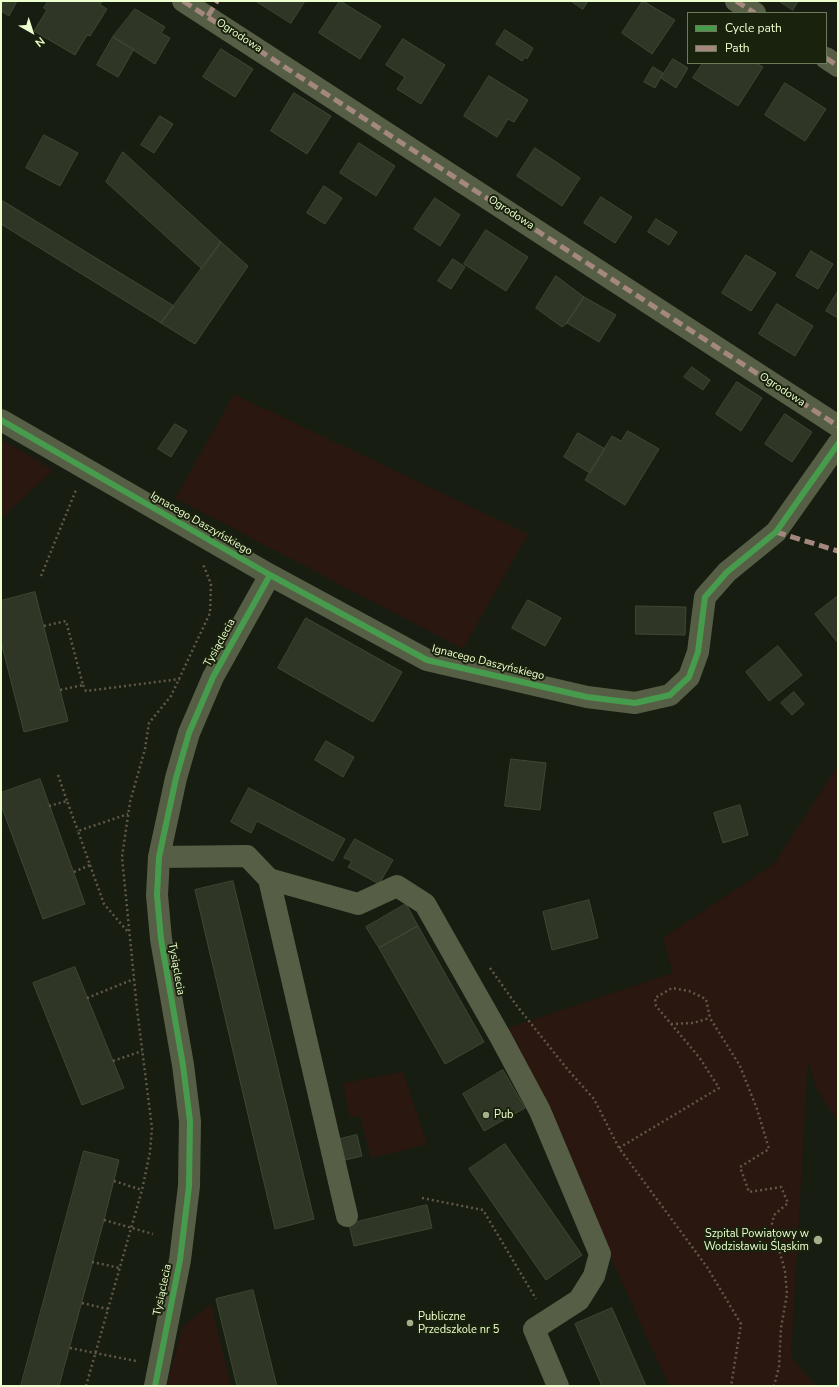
<!DOCTYPE html>
<meta charset="utf-8">
<style>
body{margin:0}
#map{position:relative;width:839px;height:1387px;overflow:hidden;background:#181d12;font-family:"Nunito Sans",sans-serif}
canvas{display:block}
.frame{position:absolute;inset:0;border:2px solid #edffce;pointer-events:none}
.legend{position:absolute;left:687px;top:12px;width:140px;height:52px;box-sizing:border-box;background:#19220d;border:1px solid #6e7a5a;margin:0;padding:5px 7px;list-style:none;font-size:12px;color:#edffce}
.legend li{display:flex;align-items:center;gap:8px;height:20px}
.legend b{width:20px;border:1px solid #6e7a5a}
.north{position:absolute;left:12px;top:12px;width:40px;height:40px;-webkit-text-stroke:3px #19220d;paint-order:stroke;rotate:141deg;font-size:11px;font-weight:700;line-height:16px;text-align:center;color:#edffce}
.north::after{content:'';display:block;margin:auto;width:14px;height:18px;background:#edffce;clip-path:polygon(50% 0,100% 100%,50% 72%,0 100%)}
</style>
<div id="map">
<canvas width="839" height="1387"></canvas>
<div class="frame"></div>
<ul class="legend">
<li><b style="height:5px;background:#469c4c"></b>Cycle path</li>
<li><b style="height:5px;background:#a5887d"></b>Path</li>
</ul>
<div class="north">N</div>
</div>
<script>
const g = document.querySelector('canvas').getContext('2d');
g.lineJoin = 'round';
function paint(path, color) { g.fillStyle = color; g.fill(path, 'evenodd'); }
function stroke(path, color, width, dash) { g.strokeStyle = color; g.lineWidth = width; g.lineCap = dash ? 'butt' : 'round'; g.setLineDash(dash || []); g.stroke(path); }
function write(font, color, halo, rows, align = 'center') {
  g.font = font + ' "Nunito Sans",sans-serif'; g.lineWidth = 4; g.setLineDash([]); g.textBaseline = 'middle'; g.strokeStyle = halo; g.fillStyle = color; for (const [text, x, y, turn = 0] of rows) {
    g.save(); g.translate(x, y); g.rotate((+turn || 0) * Math.PI / 180); g.textAlign = isNaN(turn) ? turn : align; if (halo) g.strokeText(text, 0, 0); g.fillText(text, 0, 0); g.restore();
  }
}
const green = new Path2D(`
 M234 394 528 534 463 649 175 498Z
 M1 439 53 470 1 519Z
 M838 765V1122L817 1090 808 1060 791 1357 816 1386H669L507 1028 673 973 663 938 774 864Z
 M403 1072 427 1144 371 1158 360 1116 350 1118 343 1083Z
 M211 1304 231 1386H167L182 1327Z`);
const building = new Path2D(`
 M1 1H17L9 16 1 11Z
 M48 1H102L100 5 107 9 90 36 87 35 75 55 34 31 47 10 44 8Z
 M256 1H305L291 23Z
 M340 1 381 26 360 59 319 33Z
 M571 1H588L583 9Z
 M643 1 675 20 652 54 622 33Z
 M779 1H798L793 10Z
 M135 9 165 27 161 33 170 38 155 64 113 37Z
 M505 30 533 48 527 59 525 57 522 61 496 44Z
 M113 37 134 49 118 77 97 65Z
 M403 39 445 65 421 104 397 89 405 77 386 65Z
 M221 49 253 69 235 97 203 77Z
 M673 59 688 68 676 88 661 78Z
 M703 63H756L763 67 738 106 693 78Z
 M653 67 663 73 655 88 644 82Z
 M489 76 528 100 514 122 508 119 497 137 464 116Z
 M785 83 826 109 805 141 765 115Z
 M294 93 331 116 307 154 271 131Z
 M160 116 173 124 154 153 141 145Z
 M44 135 78 153 60 186 26 168Z
 M359 143 395 166 376 196 340 173Z
 M535 148 580 178 562 206 517 176Z
 M123 152 221 242 202 269 106 182Z
 M324 186 342 198 325 224 307 213Z
 M601 197 632 217 615 243 584 223Z
 M435 198 460 215 440 246 414 229Z
 M3 201 174 306 161 323 1 224V204Z
 M656 219 677 232 669 245 648 232Z
 M486 230 528 257 506 291 464 264Z
 M221 242 248 266 195 344 161 323Z
 M811 251 833 264 818 289 796 276Z
 M746 255 776 273 751 311 722 293Z
 M453 259 465 267 451 289 438 281Z
 M556 276 584 297 567 323 562 327 536 308Z
 M838 291V318L826 311Z
 M584 297 616 315 599 342 567 323Z
 M777 304 813 326 795 356 759 334Z
 M692 367 710 380 703 390 684 377Z
 M737 382 762 398 741 431 716 414Z
 M785 414 812 432 792 462 765 444Z
 M175 424 187 431 171 457 158 449Z
 M628 431 659 449 625 505 585 480 612 436 621 441Z
 M578 433 605 449 590 473 564 457Z
 M35 592 68 721 24 732 1 642V601Z
 M838 596V643L815 614Z
 M528 600 561 618 545 646 512 628Z
 M636 606 686 607 685 635 636 634Z
 M306 618 402 672 373 722 278 668Z
 M778 646 802 675 769 701 746 672Z
 M794 692 804 704 792 715 781 703Z
 M326 741 354 757 343 777 315 760Z
 M511 759 546 763 540 810 505 806Z
 M40 779 85 904 43 919 1 805V793Z
 M249 788 345 839 333 861 257 821 251 833 231 822Z
 M740 805 748 835 723 843 714 813Z
 M355 839 393 860 379 884 348 867 352 861 344 858Z
 M233 881 314 1219 275 1229 195 890Z
 M589 900 598 938 552 950 543 912Z
 M406 904 418 926 379 948 366 927Z
 M418 926 484 1042 445 1064 379 948Z
 M75 967 124 1088 82 1105 33 983Z
 M503 1070 525 1108 484 1131 463 1094Z
 M357 1135 362 1156 345 1160 340 1139Z
 M505 1144 582 1255 546 1280 469 1169Z
 M84 1151 119 1160 104 1220 59 1386H21Z
 M427 1205 432 1228 354 1246 349 1224Z
 M253 1290 275 1379 277 1386H237L216 1299Z
 M612 1308 646 1386H602L588 1354 575 1324Z`);
const path = new Path2D(`
 M41 576 76 490
 M44 626 66 621 83 685 60 690
 M83 685 86 691 180 679
 M58 775 67 801
 M49 806 67 801 78 831
 M90 865 104 904 129 933
 M74 872 90 865 78 831 128 814
 M490 968 517 1006 568 1070 594 1099 619 1148 707 1267 741 1324 731 1386
 M87 998 134 979
 M671 1024 693 1023 710 1018
 M113 1061 142 1051
 M619 1148 719 1088 699 1057 656 1006 655 998 672 988 689 991 706 999 710 1018 740 1066 757 1109 769 1149 740 1167 749 1192 781 1187 788 1203 774 1215 772 1224 785 1271 787 1294 781 1328 779 1367 774 1386
 M114 1181 142 1190
 M422 1198 483 1210 536 1299
 M104 1220 153 1234
 M92 1262 120 1268
 M82 1303 108 1309
 M70 1348 136 1361
 M86 1386 142 1190 150 1152 152 1128 137 1009 122 857 130 802 145 749 149 723 171 696 210 613 211 584 203 564`);
const minor = new Path2D(`
 M183 1 838 426
 M736 1 755 13
 M826 58 838 66
 M1 420 270 575 427 660 587 697 635 703 670 695 689 677 698 652 705 597 727 572 776 532 838 444
 M159 857 247 856 269 879 347 1216
 M269 879 358 904 397 886 425 904 501 1038 540 1111 600 1254 594 1276 579 1300 534 1329 558 1386
 M155 1386 180 1260 189 1186 190 1121 183 1065 161 939 157 895 159 857 176 778 189 733 213 677 270 575`);
const quiet = new Path2D(`
 M183 1 838 426
 M736 1 755 13
 M208 16 217 1
 M826 58 838 66
 M776 532 838 551`);
const cycleway = new Path2D(`
 M1 420 270 575 427 660 587 697 635 703 670 695 689 677 698 652 705 597 727 572 776 532 838 444
 M155 1386 180 1260 189 1186 190 1121 183 1065 161 939 157 895 159 857 176 778 189 733 213 677 270 575`);
const markers = [
 [486,1115,4,"#a2b08c"],
 [818,1240,5,"#a2b08c"],
 [410,1323,4,"#a2b08c"]
];
const streetNames = [
 ["Ogrodowa",239,36,33],
 ["Ogrodowa",511,213,33],
 ["Ogrodowa",782,390,33],
 ["Ignacego Daszyńskiego",201,524,30],
 ["Tysiąclecia",220,643,-61],
 ["Ignacego Daszyńskiego",488,663,14],
 ["Tysiąclecia",176,969,80],
 ["Tysiąclecia",163,1290,-78]
];
const poiNames = [
 ["Pub",494,1115],
 ["Szpital Powiatowy w",809,1234,"right"],
 ["Wodzisławiu Śląskim",809,1247,"right"],
 ["Publiczne",418,1317],
 ["Przedszkole nr 5",418,1330]
];
paint(green, '#291710');
paint(building, '#2f3626');
stroke(building, '#3f4833', 1);
stroke(path, '#615845', 2.5, [2, 3]);
stroke(minor, '#575e46', 22);
stroke(quiet, '#a5887d', 5, [10, 5]);
stroke(cycleway, '#469c4c', 6);
for (const [x, y, r, color] of markers) { const dot = new Path2D(); dot.arc(x, y, r, 0, 2 * Math.PI); g.fillStyle = color; g.fill(dot); stroke(dot, '#19220d', 1.5); }
write('11px', '#edffce', '#19220d', streetNames);
write('11px', '#edffce', '#19220d', poiNames, 'left');
</script>
